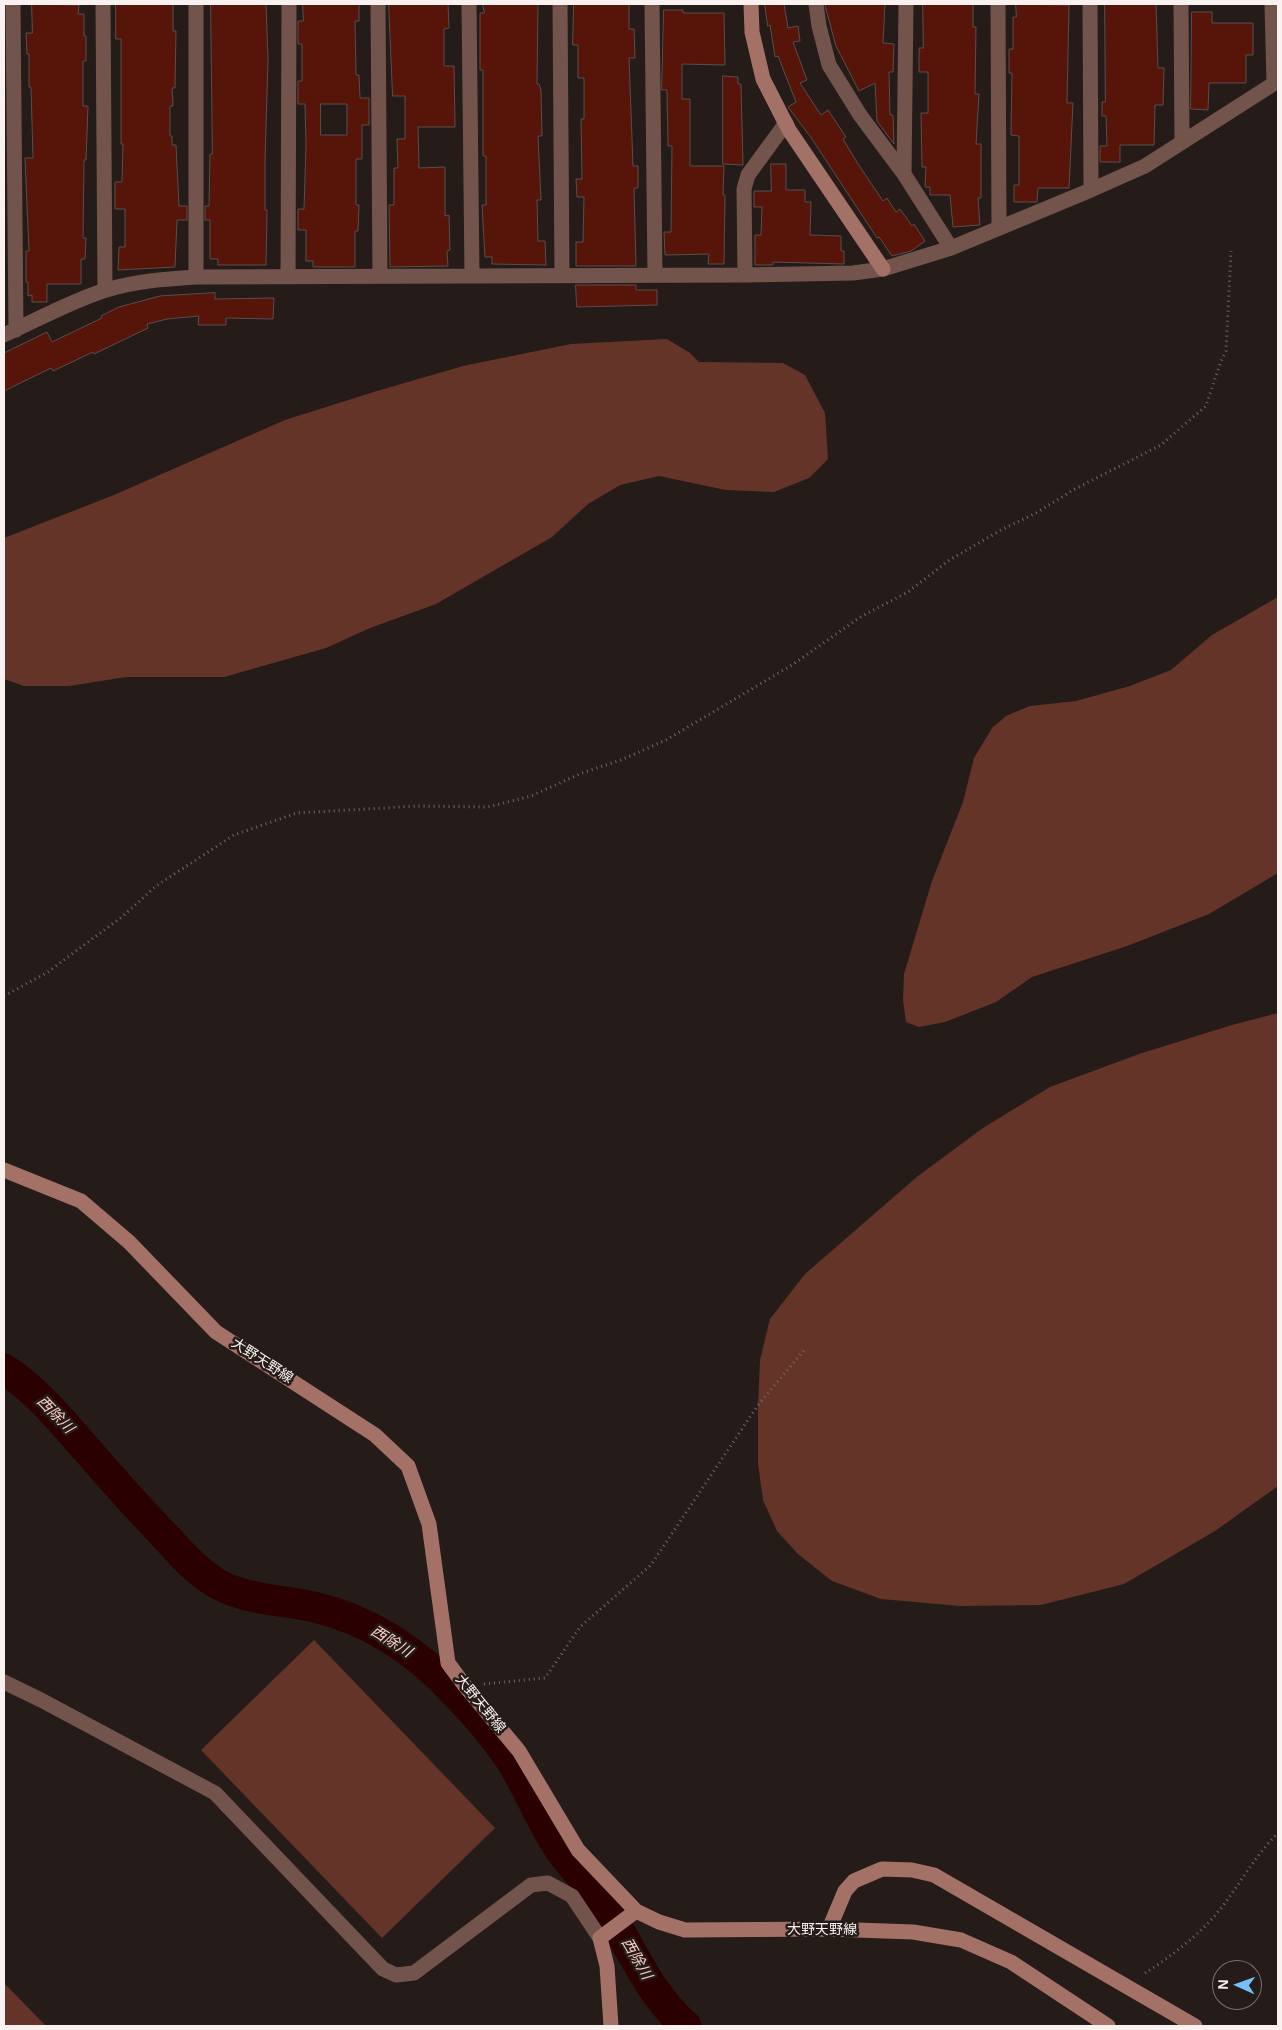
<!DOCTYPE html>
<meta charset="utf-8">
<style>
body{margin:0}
#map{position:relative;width:1282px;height:2030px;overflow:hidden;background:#251c1a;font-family:Helvetica,sans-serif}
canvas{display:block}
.frame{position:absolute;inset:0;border:5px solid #f9f2f0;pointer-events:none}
.north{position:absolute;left:1212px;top:1960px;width:50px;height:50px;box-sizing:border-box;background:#251c1a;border:1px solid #7a7270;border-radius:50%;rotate:272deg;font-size:14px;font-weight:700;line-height:20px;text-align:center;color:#f9f2f0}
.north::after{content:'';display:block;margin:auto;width:18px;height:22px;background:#77bff7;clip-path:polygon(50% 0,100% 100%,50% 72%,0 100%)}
</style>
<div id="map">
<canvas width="1282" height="2030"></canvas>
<div class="frame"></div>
<div class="north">N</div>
</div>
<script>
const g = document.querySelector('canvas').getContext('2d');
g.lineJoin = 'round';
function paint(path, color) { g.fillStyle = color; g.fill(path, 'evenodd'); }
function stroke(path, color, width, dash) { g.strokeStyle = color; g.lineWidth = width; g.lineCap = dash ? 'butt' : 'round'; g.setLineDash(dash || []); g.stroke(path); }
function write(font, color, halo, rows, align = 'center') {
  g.font = font + ' Helvetica,"Noto Sans JP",sans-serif'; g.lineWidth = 5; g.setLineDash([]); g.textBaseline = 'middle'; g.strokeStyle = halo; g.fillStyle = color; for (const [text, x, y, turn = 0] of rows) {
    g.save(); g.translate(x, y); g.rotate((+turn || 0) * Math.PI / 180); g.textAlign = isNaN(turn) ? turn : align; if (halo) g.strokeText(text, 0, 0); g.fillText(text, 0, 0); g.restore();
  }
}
const green = new Path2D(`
 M667 339 690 353 699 362 783 363 805 375 825 413 828 459 809 478 774 492 726 490 659 476 620 485 588 504 552 537 436 604 370 628 326 648 224 677H126L69 686H24L4 679V538L114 495 285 420 377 391 463 366 571 344Z
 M1278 597V873L1209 914 1127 946 1032 977 996 1002 945 1022 919 1027 906 1022 903 1000 904 974 932 881 963 802 974 758 992 728 1006 716 1030 706 1076 701 1130 686 1171 670 1212 635Z
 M1278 1013V1486L1215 1531 1124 1584 1041 1605 960 1606 881 1599 832 1581 798 1554 777 1531 763 1500 758 1463V1408L760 1360 770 1319 805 1274 918 1176 983 1128 1050 1087 1139 1054 1232 1025Z
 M314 1640 495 1828 382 1938 201 1750Z
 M4 1983 46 2026H4Z`);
const river = new Path2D(`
 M4 1369C37 1390 62 1422 88 1451 113 1480 138 1508 164 1535 178 1550 192 1567 210 1579 239 1600 279 1599 314 1607 370 1620 419 1653 458 1696 475 1713 494 1736 508 1756 528 1786 540 1821 561 1851 576 1872 596 1891 609 1913 633 1952 651 1996 686 2026`);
const building = new Path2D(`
 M32 4 79 5 78 14H84V36H86V61H83V106H88L86 160H84L83 238H86L85 259H81V284H47V302H32V295L28 296V282H26V251H29L25 158H33L31 87H29V54H27L26 33H32Z
 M116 4H173V31H176L175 88H172L173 106H170V136H172V145H176L179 206H187V220H177L175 267 118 270 119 247H125V209H115V182H122L123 144H121V39H116Z
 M211 4H266L268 60 265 161V210H267L266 265H218V259H210V220H205V206H209L210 154H212Z
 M303 4H359V21H355L356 75H359L360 98H369V125H362V159H356V205H359L358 231H355V267H313V261H306V230H298V209H304L306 144 305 104H298V81H302V44H298V21H303ZM321 104H347V135H321Z
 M389 4H448L449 28 444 29V66H454L455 127H418L419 168 445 167V216L449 215 450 250 447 251 448 266 390 267 389 205H394V168H398L397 139H405V96H393Z
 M483 4H538L537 84H539L541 90 542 136H538L541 200H537L538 241H545L546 265 492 264V257H485L482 205H486V156H483V70H480V13H484Z
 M574 4H629V29H634L635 58H629L633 166H638V188H634L636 266H576V242H583L584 197H577L576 179H582L581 119H584V78H578V45H573Z
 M765 4H784L788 28 798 26 800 41 793 42 807 80 800 83 821 115 828 110 846 137 843 139 858 164 883 201 887 198 896 212 900 209 912 226 914 224 925 241 911 251 892 256 879 237 877 238 812 139 788 107 796 102 778 56 775 57 770 25 768 26Z
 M825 4H885L883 43 894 44 893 72H889L890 115H893L894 144 877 121 875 83 859 91 836 46Z
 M923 4H973V27H976L975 94H979L976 144H981V198H978L980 225 953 227 950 195H930V187H925L926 167H922L921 113H928V72H919V48H923Z
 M1016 4 1069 5 1067 103H1073L1069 188H1038L1037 202H1014V185H1019V136L1011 135 1012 73H1009V49H1013V17H1016Z
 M1105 4H1156L1158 68H1164L1163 105H1155L1154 145H1120V162H1100V146H1107L1106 116H1102V102H1105Z
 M664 10H683V13H724L725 65 682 64V99H690V166H724L723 195H725L724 264H708L709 254 665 255 664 232H671L672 146H668L667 90H662Z
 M1192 12H1212V23H1253V55H1246V83H1209L1208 110 1191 109Z
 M723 76 738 77V84H741L743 165 723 164Z
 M771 164H786V190H805V202H811L810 235 841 236V251H844V264L773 262V265H755V235H761L762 207H754V191H771Z
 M576 285H636V290H657V305L577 307Z
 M215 293V299L274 298 273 319 226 318V325H198L199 316 167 319 147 324 148 328 94 354 93 352 53 371 51 368 4 391V353L47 332 52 342 102 318 101 316 119 307 160 296Z`);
const path = new Path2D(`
 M4 996 48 972 123 916 156 886 234 835 297 813 418 806 488 807 531 796 582 773 621 760 666 740 792 665 862 616 908 592 948 561 1001 530 1036 513 1075 489 1161 445 1206 406 1221 361 1226 351 1231 251
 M484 1684 545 1678 580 1627 651 1565 758 1405 806 1348
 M1145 1973C1172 1956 1202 1933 1222 1907 1240 1883 1256 1855 1278 1833`);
const street = new Path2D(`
 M13 4 16 330
 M103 4 105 290
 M196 4V277
 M378 4 380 276
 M469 4 472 276
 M560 4 562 275
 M652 4 655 275
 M816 4 819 26 829 65 860 115 904 174 951 248
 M998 4 999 227
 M1090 4 1091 190
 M1181 4 1182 141
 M1272 4 1274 83
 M904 174 906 4
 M745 275 744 189 748 175 786 123
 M288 277 289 4
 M4 335C37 320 71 301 106 290 136 281 165 279 196 277L745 275 853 273 883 269 951 248 1091 190 1145 166 1278 81
 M4 1682 41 1700 215 1793 383 1969 396 1975 414 1973 531 1885 548 1883 572 1896 600 1938`);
const secondary = new Path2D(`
 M751 4 752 32 763 79 789 130 883 269
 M4 1170 81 1201 129 1242 216 1332 375 1435 408 1466 429 1524 448 1663 465 1686 519 1751 578 1850 636 1911 659 1922 685 1930 829 1929 913 1932 961 1940 1011 1962 1108 2026
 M829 1929 845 1891 854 1881 882 1869 912 1870 934 1875 1195 2026
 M611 2026 607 1966 600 1938 636 1911`);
const streetNames = [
 ["大野天野線",262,1361,33],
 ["大野天野線",480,1704,51],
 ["大野天野線",822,1930]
];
const waterNames = [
 ["西除川",55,1415,46],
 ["西除川",391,1642,32],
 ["西除川",636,1959,60]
];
paint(green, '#653429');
stroke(river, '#2a0000', 31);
paint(building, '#571509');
stroke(building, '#594e4c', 1);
stroke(path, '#706866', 3, [1, 4]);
stroke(street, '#73544d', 15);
stroke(secondary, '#a47166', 15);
write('14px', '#f9f2f0', '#251c1a', streetNames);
write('italic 15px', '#facec4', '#251c1a', waterNames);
</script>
